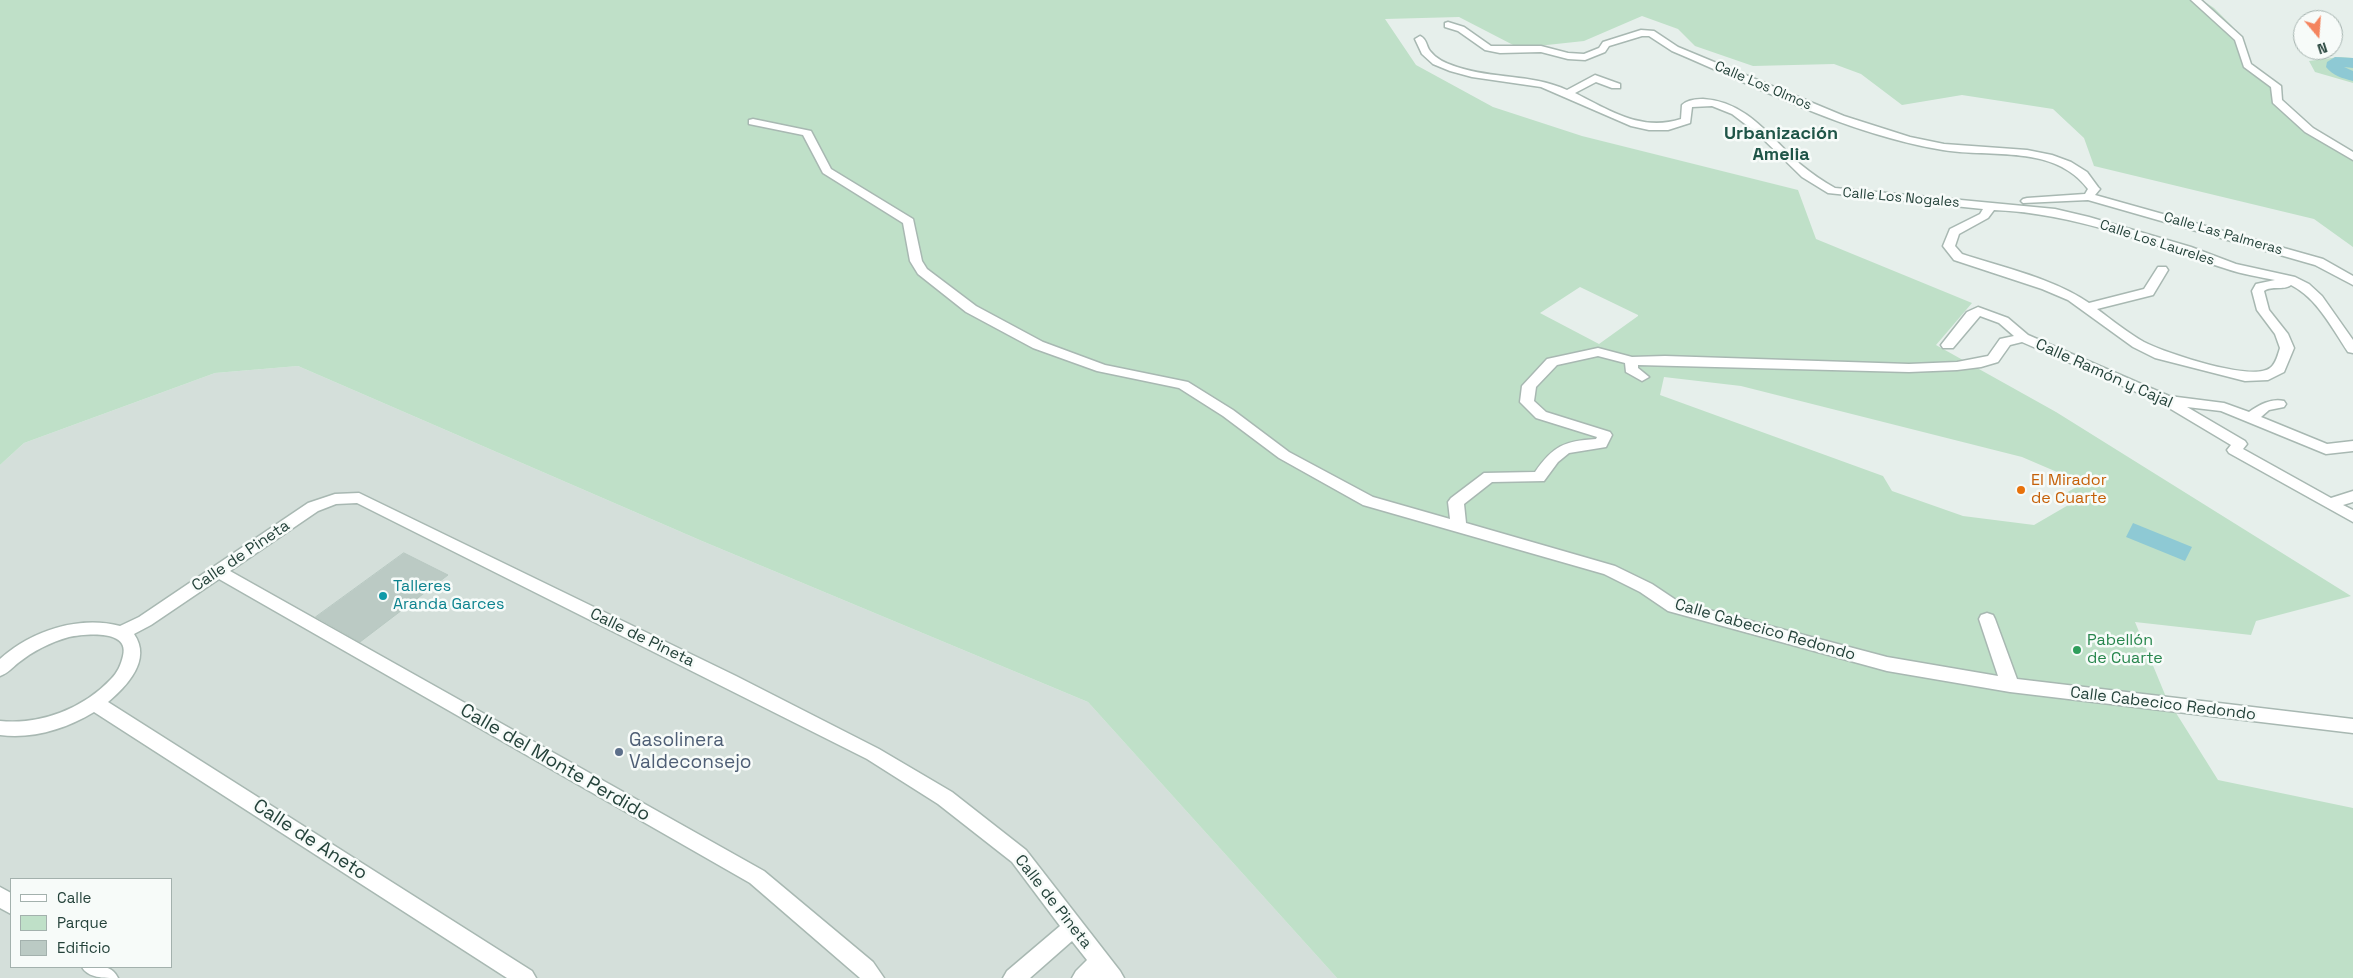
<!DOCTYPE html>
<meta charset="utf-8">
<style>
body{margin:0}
#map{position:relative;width:2353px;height:978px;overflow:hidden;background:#e6efeb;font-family:"Space Grotesk",sans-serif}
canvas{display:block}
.legend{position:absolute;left:10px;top:878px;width:162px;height:90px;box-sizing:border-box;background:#f7fbf9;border:1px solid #a3b1ad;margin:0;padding:6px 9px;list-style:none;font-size:15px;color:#24423a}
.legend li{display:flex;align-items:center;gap:10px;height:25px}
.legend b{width:25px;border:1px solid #a3b1ad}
.north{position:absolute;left:2293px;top:10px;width:50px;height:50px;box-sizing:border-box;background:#f7fbf9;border:1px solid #a3b1ad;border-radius:50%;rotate:162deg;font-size:14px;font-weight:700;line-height:20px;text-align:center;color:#24423a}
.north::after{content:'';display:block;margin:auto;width:18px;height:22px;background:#f4845f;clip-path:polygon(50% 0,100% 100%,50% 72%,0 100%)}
</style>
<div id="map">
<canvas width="2353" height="978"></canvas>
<ul class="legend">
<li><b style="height:6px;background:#fff"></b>Calle</li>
<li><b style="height:14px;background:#bfe0c8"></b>Parque</li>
<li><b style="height:14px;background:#bbcac4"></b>Edificio</li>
</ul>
<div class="north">N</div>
</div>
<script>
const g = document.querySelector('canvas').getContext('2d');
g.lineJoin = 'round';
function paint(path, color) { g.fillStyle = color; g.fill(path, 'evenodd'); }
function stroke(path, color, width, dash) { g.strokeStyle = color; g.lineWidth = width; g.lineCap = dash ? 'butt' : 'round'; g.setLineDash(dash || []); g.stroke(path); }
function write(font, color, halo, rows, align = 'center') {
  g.font = font + ' "Space Grotesk",sans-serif'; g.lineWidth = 5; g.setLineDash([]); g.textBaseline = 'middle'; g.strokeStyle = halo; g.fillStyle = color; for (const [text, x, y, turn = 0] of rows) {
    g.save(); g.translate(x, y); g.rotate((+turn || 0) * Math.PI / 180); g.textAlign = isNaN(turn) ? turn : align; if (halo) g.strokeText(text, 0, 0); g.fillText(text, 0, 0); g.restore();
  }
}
const built = new Path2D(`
 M298 366 702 541 1088 702 1337 978H0V465L24 443 215 373ZM11 879H171V967H11Z`);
const green = new Path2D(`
 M0 0H2202L2214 8 2232 26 2239 39 2247 65 2276 86 2277 101 2309 130 2353 156V247L2314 219 2094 166 2084 138 2053 109 1962 95 1902 105 1861 74 1834 64 1753 66 1695 46 1678 29 1642 16 1584 41 1519 48 1459 17 1385 19 1416 65 1493 107 1582 136 1798 190 1816 239 1972 303 1936 345 2056 412 2351 596 2256 621 2251 635 2135 622 2166 697 2218 780 2353 808V978H1337L1088 702 702 541 298 366 215 373 24 443 0 465ZM1580 287 1638 315V316L1599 344 1540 313ZM1664 377 1741 386 2022 457 2057 472 2078 486 2066 493 2077 500 2034 525 1963 516 1892 491 1883 476 1660 395Z
 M2339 57 2353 58V83L2315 72 2309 61Z`);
const water = new Path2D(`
 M2133 523 2192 547 2185 561 2126 537Z`);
const river = new Path2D(`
 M2335 57 2353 58V68L2344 67 2353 71V81C2342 78 2333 76 2326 67L2327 62Z`);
const building = new Path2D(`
 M404 553 448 575 360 642 316 617Z`);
const street = new Path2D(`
 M2191 0H2201L2242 37 2251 64 2281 86 2282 100 2313 128 2353 152V160L2305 132 2273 103 2271 87 2244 67 2235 40Z
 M1448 22 1464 27 1491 46H1541L1568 53 1584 54 1599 48 1603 42 1641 30 1654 31 1678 47 1844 116 1910 137 1944 144 2027 150 2052 155 2071 162 2087 172 2098 187 2100 189 2095 195 2323 259 2353 276V285L2315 265 2088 200 2023 203 2021 201 2023 199 2027 198 2085 194 2088 189C2054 144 1992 158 1943 150 1847 134 1760 88 1672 51L1649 36H1642L1609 46 1605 52 1585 60 1568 59 1541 52 1500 53 1485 50 1458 31 1445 27V23Z
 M1420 36C1427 39 1426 46 1430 51 1436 59 1447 64 1457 67 1492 79 1532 74 1567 90L1595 75 1620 84V88H1612L1596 82 1575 93C1609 110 1641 132 1681 119L1682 105C1687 100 1696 99 1703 99 1746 101 1771 138 1800 164 1811 173 1822 181 1835 188L2055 209 2089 217 2191 247 2236 264 2295 277 2309 284 2322 296 2353 340V353L2348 352C2332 328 2317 298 2291 285 2283 291 2272 285 2264 291L2269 310 2288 334 2294 348 2284 372 2268 380 2245 381 2155 358 2133 347 2068 300 2042 289 1954 260 1943 246 1950 229 1980 214 1983 209 1828 193 1802 177 1757 133 1732 114 1712 106 1692 107 1690 123 1668 130H1649L1631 126 1541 87 1472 77 1450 71 1433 64 1422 54 1415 39ZM1994 210C2075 213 2150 244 2227 269 2242 274 2259 277 2275 280L2256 284 2252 291 2257 310 2275 334 2280 348C2278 354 2276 364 2270 368 2252 382 2165 353 2144 342 2128 333 2112 320 2097 309L2153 295 2168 270 2166 267H2158L2144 289 2089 303C2053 278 2004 268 1962 254L1955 246 1959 234 1988 218Z
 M753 119 811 131 831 169 913 219 922 261 927 269 976 306 1043 342 1105 365 1188 382 1233 410 1289 452 1373 497 1450 519 1448 502 1451 498 1484 473 1535 472C1553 446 1564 441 1596 439L1597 437 1536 418 1520 402 1522 386 1547 359 1598 348 1632 357 1665 356 1909 364 1957 362 1988 356 2000 339 2014 336 1999 323 1980 316 1953 348H1943L1941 345 1967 312 1978 307 2008 318 2028 335 2169 396 2224 403 2249 412C2259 405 2271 398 2284 401L2286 404 2284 407 2269 410 2261 417 2327 444 2353 441V451L2326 454 2221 411 2187 407 2245 441 2247 444 2243 449 2331 498 2353 491V502L2343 505 2353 510V522L2229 453 2227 450 2231 445 2159 402 2022 342 2010 345 1998 362 1981 367 1957 370 1909 372 1638 365V368L1649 377 1642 381 1626 372 1625 363 1598 356 1557 365 1536 387 1534 401 1546 412 1610 432 1612 435 1606 447 1569 453 1558 462 1544 481 1492 482 1464 504 1466 523 1615 566 1652 584 1679 602 1887 657 1998 676 1979 619 1981 615 1987 613 1993 615 1995 619 2017 679 2353 719V733L2010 692 1887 671 1668 611 1640 592 1604 574 1363 505 1279 458 1223 416 1179 388 1097 371 1033 348 966 312 918 274 910 261 903 223 823 173 803 135 749 124V120Z
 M359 493 736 676 879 749 952 792 1026 850 1120 971 1124 978H1072L1076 971 1087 960 1072 941 1030 978H1003L1007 971 1060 926 1012 862 938 804 867 759 357 503 336 504 318 511 230 571 764 871 873 962 884 978H860L750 883 219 579 151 625 134 634C152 660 127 686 108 702L532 971 536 978H507L94 712C66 729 33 739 0 735V721C40 725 83 709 111 679 117 673 121 665 123 656 130 629 85 634 69 637 51 642 33 651 18 663 12 668 8 673 0 676V659C31 631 79 615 120 626L139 617 308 503 335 494Z
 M0 887 11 893V914L0 908Z
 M82 967C96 967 111 963 118 978 103 978 88 978 82 967Z`);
const markers = [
 [2021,490,5,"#e8710a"],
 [383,596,5,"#0f9aa8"],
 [2077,650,5,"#2e9e5b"],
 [619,752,5,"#5c6f8a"]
];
const farStreetnames = [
 ["Calle Los Olmos",1763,86,23],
 ["Calle Los Nogales",1901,198,5],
 ["Calle Las Palmeras",2223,234,16],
 ["Calle Los Laureles",2157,243,18]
];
const streetNames = [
 ["Calle Ramón y Cajal",2104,374,24],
 ["Calle de Pineta",241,556,-34],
 ["Calle Cabecico Redondo",1765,630,16],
 ["Calle de Pineta",642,638,26],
 ["Calle Cabecico Redondo",2163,704,7],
 ["Calle de Pineta",1053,902,52]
];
const foodNames = [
 ["El Mirador",2031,481],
 ["de Cuarte",2031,499]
];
const cultureNames = [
 ["Talleres",393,587],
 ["Aranda Garces",393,605]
];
const leisureNames = [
 ["Pabellón",2087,641],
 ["de Cuarte",2087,659]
];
const farDistrictnames = [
 ["Urbanización",1781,134],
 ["Amelia",1781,155]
];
const nearServicenames = [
 ["Gasolinera",629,741],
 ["Valdeconsejo",629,763]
];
const nearStreetnames = [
 ["Calle del Monte Perdido",555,763,30],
 ["Calle de Aneto",310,840,33]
];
paint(built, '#d4dfda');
paint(green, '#bfe0c8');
paint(water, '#8ec9d4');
paint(river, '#8ec9d4');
paint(building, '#bbcac4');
stroke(building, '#b8c9c2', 1);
stroke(street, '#a8b8b2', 3);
paint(street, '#fff');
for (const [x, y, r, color] of markers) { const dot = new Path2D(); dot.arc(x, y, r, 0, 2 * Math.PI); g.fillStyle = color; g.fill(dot); stroke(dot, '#f7fbf9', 2); }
write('14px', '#24423a', '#f7fbf9', farStreetnames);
write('16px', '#24423a', '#f7fbf9', streetNames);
write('16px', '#c56008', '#f7fbf9', foodNames, 'left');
write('16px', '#0d838f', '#f7fbf9', cultureNames, 'left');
write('16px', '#27864d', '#f7fbf9', leisureNames, 'left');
write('bold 18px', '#1f5548', '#f7fbf9', farDistrictnames);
write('19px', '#4e5e75', '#f7fbf9', nearServicenames, 'left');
write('19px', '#24423a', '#f7fbf9', nearStreetnames);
</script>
